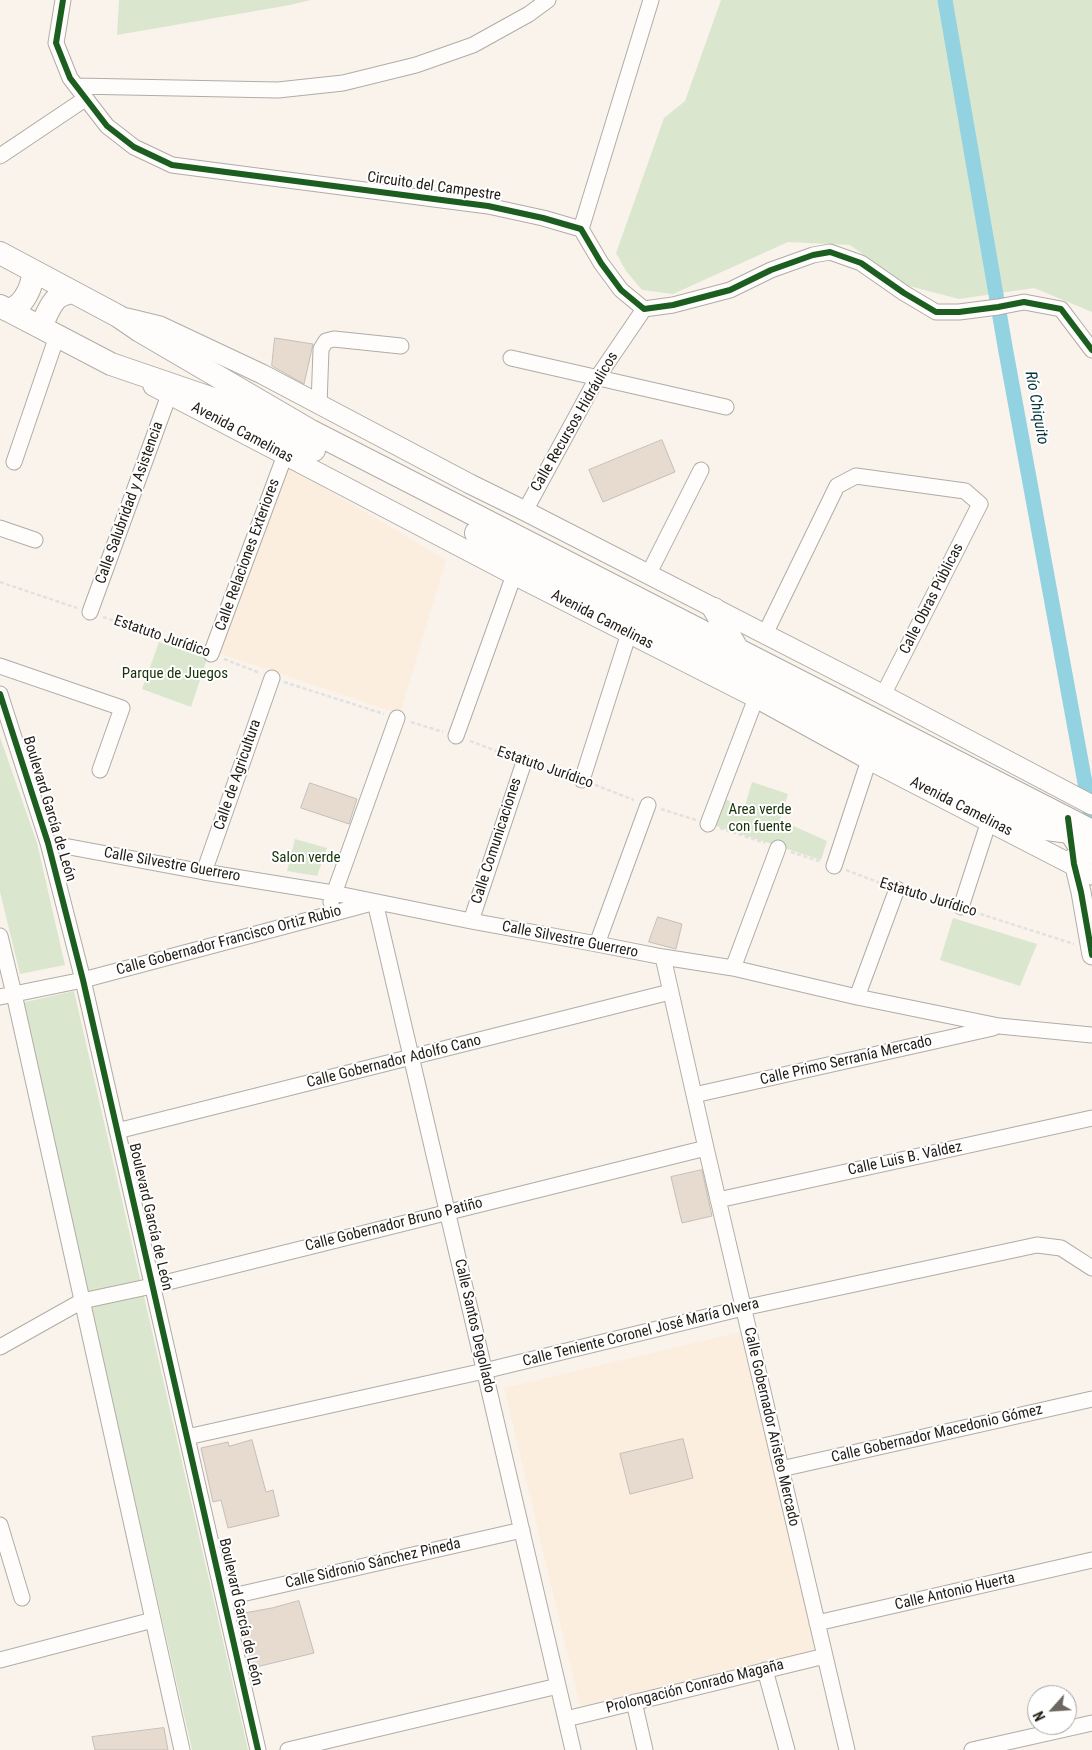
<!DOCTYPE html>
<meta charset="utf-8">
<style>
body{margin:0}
#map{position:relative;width:1092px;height:1750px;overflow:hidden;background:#f9f3ec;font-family:"Roboto Condensed",sans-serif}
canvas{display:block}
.north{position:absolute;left:1027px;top:1685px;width:50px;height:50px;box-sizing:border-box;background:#fff;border:1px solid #a6a4a2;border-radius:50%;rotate:244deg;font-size:14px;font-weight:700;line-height:20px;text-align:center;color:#211c16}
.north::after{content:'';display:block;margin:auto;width:18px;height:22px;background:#6d6761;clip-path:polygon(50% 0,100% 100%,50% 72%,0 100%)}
</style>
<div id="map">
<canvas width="1092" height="1750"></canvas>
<div class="north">N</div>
</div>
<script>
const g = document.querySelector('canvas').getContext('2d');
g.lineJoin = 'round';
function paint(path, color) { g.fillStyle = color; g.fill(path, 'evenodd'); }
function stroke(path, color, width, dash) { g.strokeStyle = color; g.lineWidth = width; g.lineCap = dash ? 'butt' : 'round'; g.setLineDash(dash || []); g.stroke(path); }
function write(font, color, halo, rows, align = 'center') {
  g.font = font + ' "Roboto Condensed",sans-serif'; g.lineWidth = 4; g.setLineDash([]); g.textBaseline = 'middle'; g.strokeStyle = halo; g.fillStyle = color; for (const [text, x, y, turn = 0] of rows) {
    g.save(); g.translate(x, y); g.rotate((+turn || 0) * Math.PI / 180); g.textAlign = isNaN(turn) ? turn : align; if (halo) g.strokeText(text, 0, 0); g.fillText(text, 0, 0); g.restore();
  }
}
const built = new Path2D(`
 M284 464 446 560 400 714 216 652Z
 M740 1332 817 1649 580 1706 504 1388Z`);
const green = new Path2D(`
 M119 0H311L290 5 117 35Z
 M721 0H1092V312L1034 288 959 299 905 285 850 245 788 242 673 294 642 290 626 271 616 253 664 118 685 101Z
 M159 642 207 659 191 707 142 689Z
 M0 737 37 843 65 965 20 974 0 892Z
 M752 782 788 794 780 820 827 841 821 860 710 824 720 796 744 809Z
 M295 839 327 848 317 876 287 871Z
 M953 918 1037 944 1020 986 940 960Z
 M74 991 248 1750H192L21 1003Z`);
const canal = new Path2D(`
 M945 0 1006 352 1092 821`);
const building = new Path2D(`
 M275 338 313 344 304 384 272 366Z
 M662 440 675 472 603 502 589 470Z
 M310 783 357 799 349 824 301 808Z
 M658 917 682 924 676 949 649 942Z
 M702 1170 712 1216 682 1223 671 1177Z
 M683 1439 693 1478 630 1494 620 1454Z
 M252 1440 266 1492 273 1490 279 1516 228 1528 221 1500 213 1502 201 1448 228 1442 229 1446Z
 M299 1601 314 1653 252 1668 239 1614 272 1608Z
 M164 1728 168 1750H95L92 1737Z`);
const path = new Path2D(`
 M0 582 77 608
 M103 617 197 649
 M224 659 260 673
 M284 682 384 714
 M411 722 443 732
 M470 741 512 757
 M538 766 569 776
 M595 785 634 800
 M661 809 696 820
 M720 828 765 843
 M791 852 822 862
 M846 870 883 884
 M910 892 947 904
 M974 912 1074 944`);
const minor = new Path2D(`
 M63 0 56 43 70 78 107 126 134 147 172 165 488 206 543 218 581 229 601 263 621 290 644 309 673 305 730 290 771 270 813 255 830 252 861 263 904 293 936 312H959L998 307 1024 302 1061 309 1092 350
 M76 86 278 90 343 83 416 65 473 45 529 14 548 0
 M0 156 85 99
 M581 229 651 0
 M511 358 726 407
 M319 405 321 349 326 341 334 339 401 346
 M14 462 57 336
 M525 511 597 378 644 309
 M0 528 35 540
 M648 575 701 470
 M90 612 169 395
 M765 634 837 486 856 476 965 491 980 504 883 695
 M211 654 285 455
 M0 666 122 708 100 770
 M0 694 48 843 83 980 258 1750
 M456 736 514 575
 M582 780 629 633
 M708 824 756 698
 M48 843 204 872 333 893 471 921 597 944 663 957 733 968 857 997 999 1026 1092 1035
 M834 866 869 760
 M204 872 272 678
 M331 902 397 718
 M375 902 573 1750
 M961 907 989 821
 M471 921 524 762
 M0 936 14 994 182 1750
 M597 944 648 805
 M663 957 706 1148 847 1750
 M733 968 778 848
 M0 997 83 980 372 903
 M857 997 897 889
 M694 1095 993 1028
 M117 1131 670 992
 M718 1200 1092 1118
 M0 1347 82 1301 152 1286 706 1148
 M187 1437 484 1371 743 1308 1037 1245 1061 1248 1092 1268
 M781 1469 1092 1399
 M0 1525 22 1598
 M224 1598 522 1530
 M817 1623 1092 1560
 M0 1660 153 1620
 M765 1670 787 1750
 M634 1702 645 1750
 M566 1719 825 1656
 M288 1750 558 1686
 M972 1750 1092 1723`);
const major = new Path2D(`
 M127 318 160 326 262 374 470 484 525 511 870 688 1092 805
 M153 386 514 575 756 698 869 760 1092 875
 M1073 858 1081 892 1092 955`);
const highway = new Path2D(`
 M0 253 118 316 140 331 311 431 1092 831
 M0 306 111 364 225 403 314 450
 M7 310C24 308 33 285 33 271
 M43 328C42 321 51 304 57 298 61 295 68 293 73 292
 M476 533 718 661 1046 829 1070 832 1080 847 1092 853
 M714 609 738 650`);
const cycleway = new Path2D(`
 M63 0 56 43 70 78 107 126 134 147 172 165 488 206 543 218 581 229 601 263 621 290 644 309 673 305 730 290 771 270 813 255 830 252 861 263 904 293 936 312H959L998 307 1024 302 1061 309 1092 350
 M0 694 48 843 83 980 258 1750
 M1068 818 1074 864 1081 892 1092 955`);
const streetNames = [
 ["Circuito del Campestre",434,187,8],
 ["Calle Recursos Hidráulicos",575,422,-60],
 ["Avenida Camelinas",242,433,28],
 ["Calle Salubridad y Asistencia",130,503,-70],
 ["Calle Relaciones Exteriores",248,555,-70],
 ["Calle Obras Públicas",932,599,-63],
 ["Avenida Camelinas",602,620,27],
 ["Estatuto Jurídico",162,637,19],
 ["Estatuto Jurídico",545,768,19],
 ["Calle de Agricultura",238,775,-71],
 ["Avenida Camelinas",961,807,27],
 ["Boulevard García de León",49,809,73],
 ["Calle Comunicaciones",497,841,-72],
 ["Calle Silvestre Guerrero",172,865,10],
 ["Estatuto Jurídico",928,898,17],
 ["Calle Silvestre Guerrero",570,940,11],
 ["Calle Gobernador Francisco Ortiz Rubio",229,941,-15],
 ["Calle Primo Serranía Mercado",846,1061,-13],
 ["Calle Gobernador Adolfo Cano",394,1062,-14],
 ["Calle Luis B. Valdez",905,1159,-12],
 ["Boulevard García de León",150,1217,77],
 ["Calle Gobernador Bruno Patiño",394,1225,-14],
 ["Calle Santos Degollado",474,1326,77],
 ["Calle Teniente Coronel José María Olvera",641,1333,-14],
 ["Calle Gobernador Aristeo Mercado",771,1427,77],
 ["Calle Gobernador Macedonio Gómez",937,1434,-13],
 ["Calle Sidronio Sánchez Pineda",373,1564,-13],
 ["Calle Antonio Huerta",955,1592,-13],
 ["Boulevard García de León",240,1612,77],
 ["Prolongación Conrado Magaña",695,1687,-14]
];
const parkNames = [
 ["Parque de Juegos",175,674],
 ["Area verde",760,810],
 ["con fuente",760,827],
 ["Salon verde",306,858]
];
const waterNames = [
 ["Río Chiquito",1036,408,80]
];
paint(built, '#fbeede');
paint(green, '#dae7ce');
stroke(canal, '#93d3e1', 15);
paint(building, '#e7dbd0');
stroke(building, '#c4beb9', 1);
stroke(minor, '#b0aca6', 17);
stroke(major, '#b0aca6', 21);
stroke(highway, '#b0aca6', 24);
stroke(path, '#e3e1df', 2.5, [4, 2.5]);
stroke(minor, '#fefdfc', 15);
stroke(major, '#fefdfc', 19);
stroke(highway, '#fefdfc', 22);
stroke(cycleway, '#1b5e20', 6);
write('15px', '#211c16', '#fff', streetNames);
write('15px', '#163208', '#fff', parkNames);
write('italic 16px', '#05343d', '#fff', waterNames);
</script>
